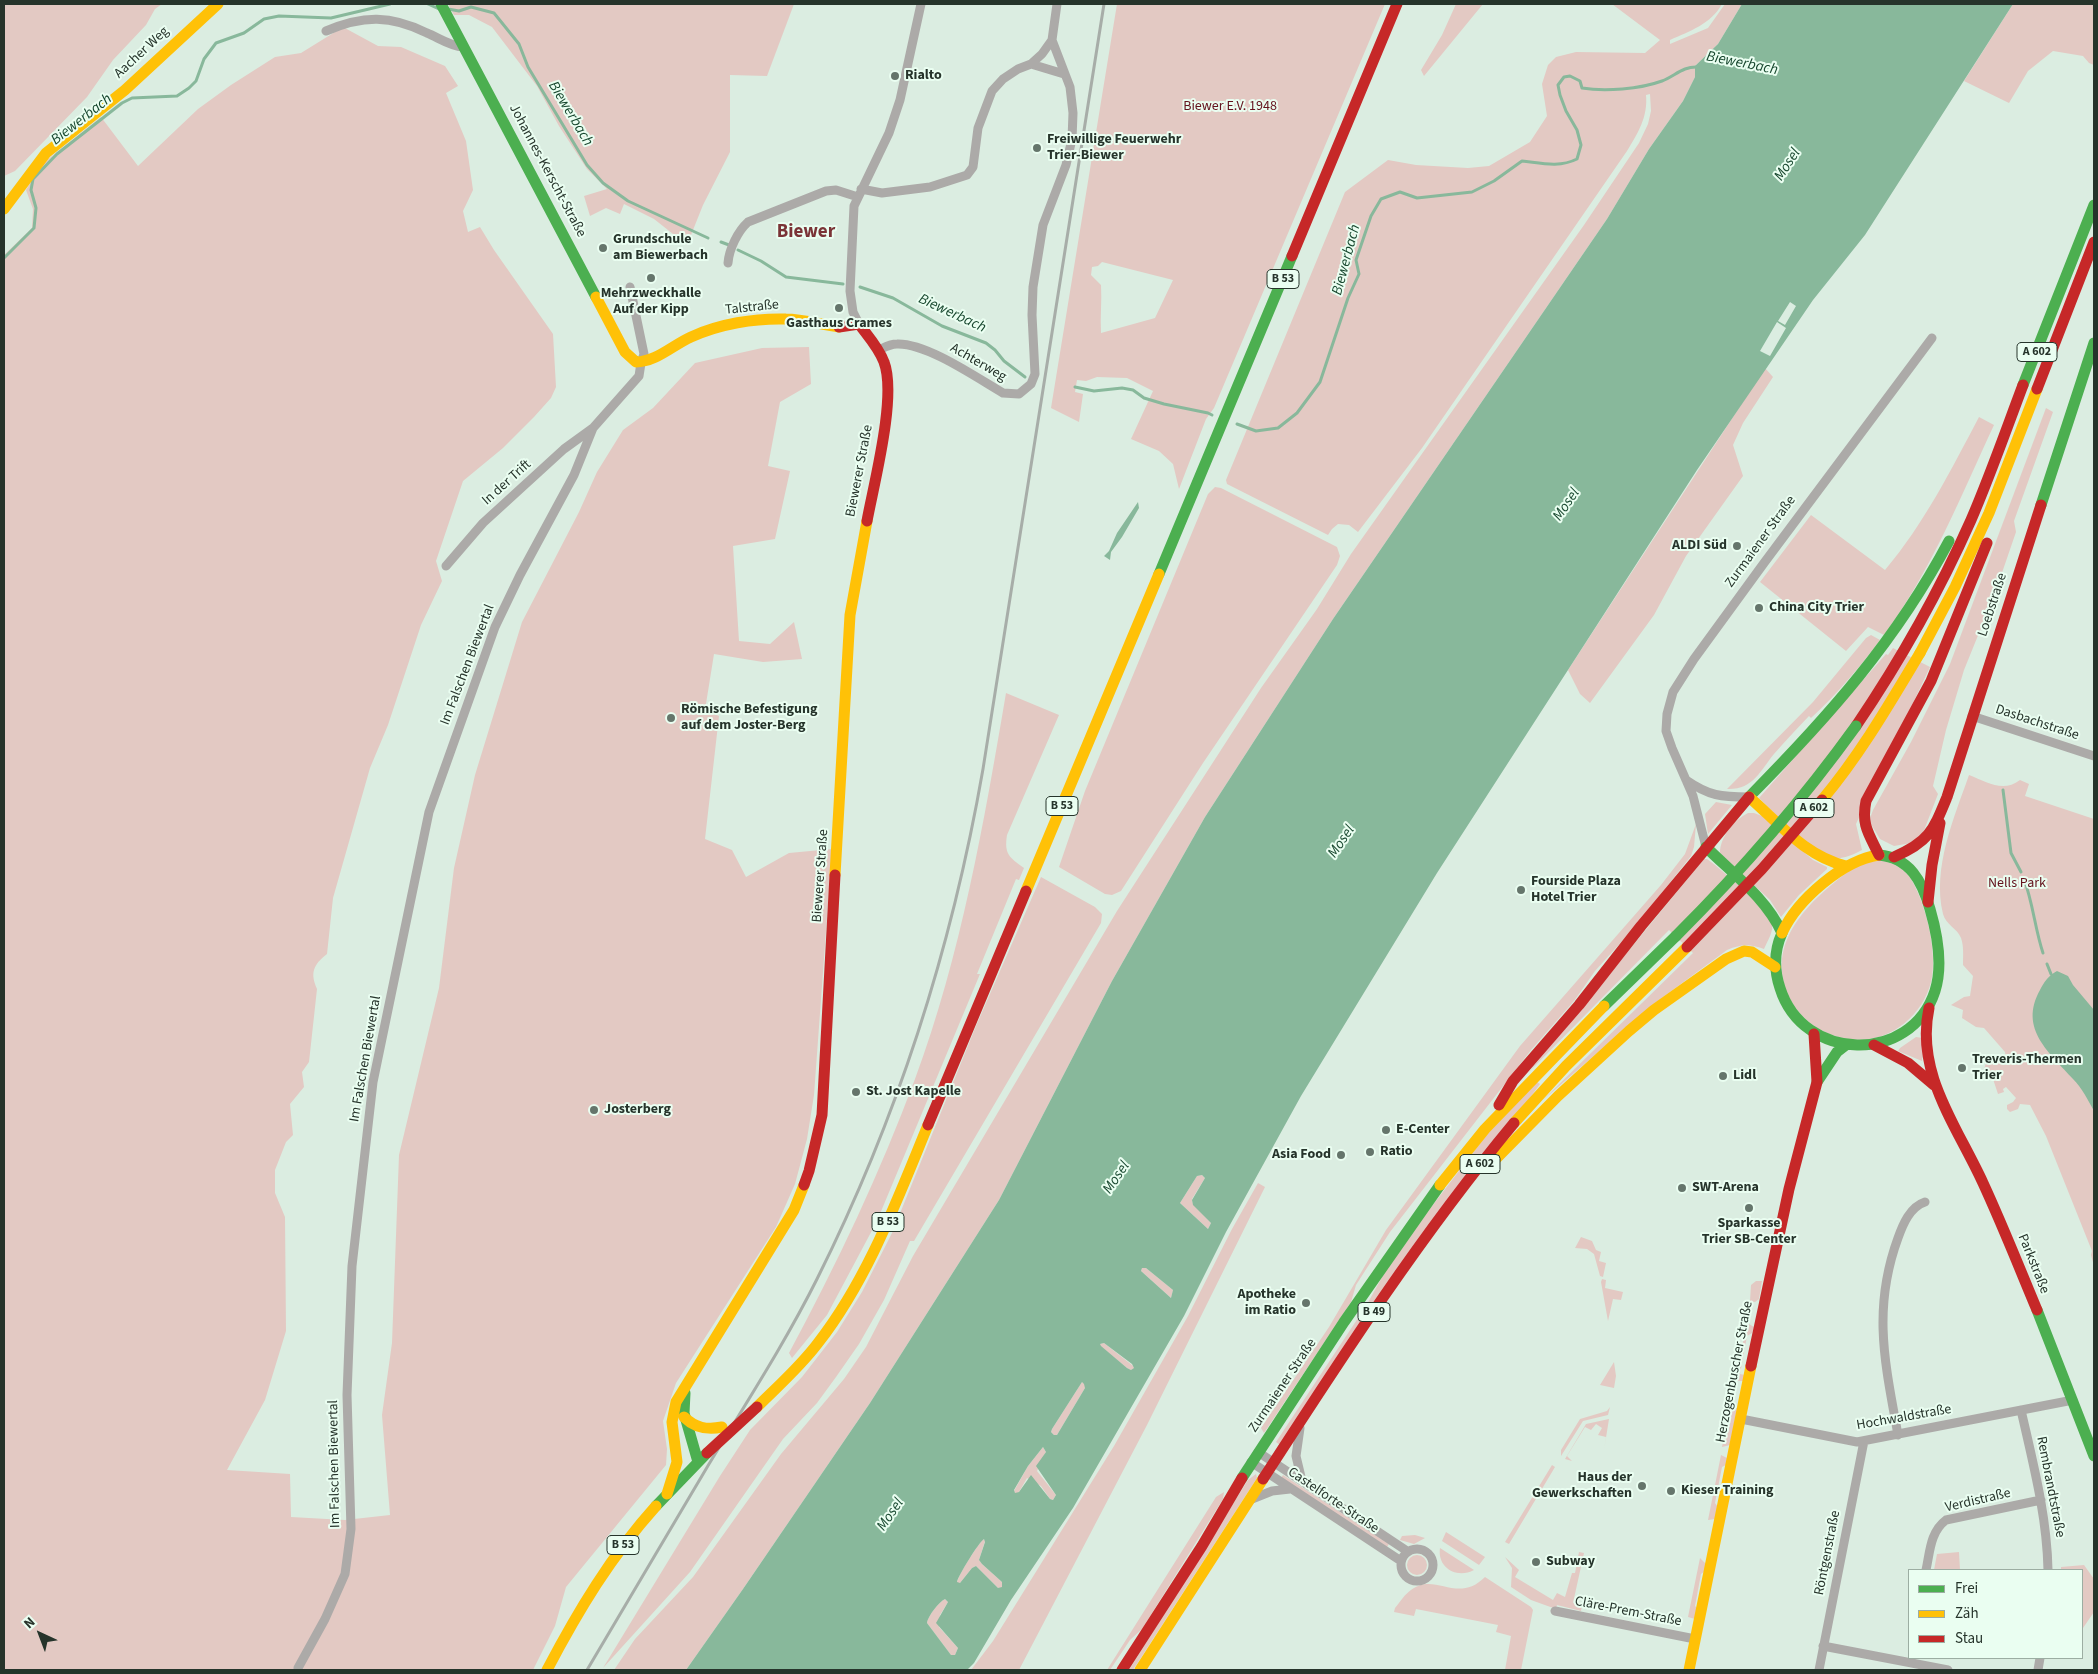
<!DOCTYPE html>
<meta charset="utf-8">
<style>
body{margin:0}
#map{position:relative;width:2098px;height:1674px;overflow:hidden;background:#dbede1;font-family:"Source Sans 3",sans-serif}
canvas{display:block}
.frame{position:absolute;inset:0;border:5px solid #26342b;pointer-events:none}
.legend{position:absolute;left:1908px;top:1569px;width:175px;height:90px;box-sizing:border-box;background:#eafef1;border:1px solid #9cada2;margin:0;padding:6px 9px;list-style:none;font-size:15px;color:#26342b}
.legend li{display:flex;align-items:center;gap:10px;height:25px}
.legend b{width:25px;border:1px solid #9cada2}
.north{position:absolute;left:15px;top:1609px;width:50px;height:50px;-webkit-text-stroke:4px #eafef1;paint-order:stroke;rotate:317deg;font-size:14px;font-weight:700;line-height:20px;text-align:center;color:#26342b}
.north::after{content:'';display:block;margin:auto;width:18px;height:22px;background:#26342b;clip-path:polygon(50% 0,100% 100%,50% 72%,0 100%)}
</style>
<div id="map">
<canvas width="2098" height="1674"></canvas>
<div class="frame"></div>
<ul class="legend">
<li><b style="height:6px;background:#4caf50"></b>Frei</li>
<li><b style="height:6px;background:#ffc107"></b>Zäh</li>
<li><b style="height:6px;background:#c62828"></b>Stau</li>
</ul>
<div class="north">N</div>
</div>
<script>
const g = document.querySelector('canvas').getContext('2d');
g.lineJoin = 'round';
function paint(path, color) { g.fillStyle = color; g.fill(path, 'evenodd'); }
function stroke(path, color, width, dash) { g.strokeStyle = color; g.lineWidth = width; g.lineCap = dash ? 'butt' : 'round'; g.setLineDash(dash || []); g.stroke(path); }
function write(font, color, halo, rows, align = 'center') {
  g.font = font + ' "Source Sans 3",sans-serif'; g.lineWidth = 4; g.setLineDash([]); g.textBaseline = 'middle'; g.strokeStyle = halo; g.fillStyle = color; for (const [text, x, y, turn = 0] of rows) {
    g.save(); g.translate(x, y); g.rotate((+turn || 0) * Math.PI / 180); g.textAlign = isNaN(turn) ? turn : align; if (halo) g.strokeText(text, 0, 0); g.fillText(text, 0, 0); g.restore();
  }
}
const green = new Path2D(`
 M4 4H162L155 9 146 25 113 60 87 97 15 171 4 176Z
 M448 4H794L767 76 730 75V152L703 205 687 245 654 219 624 204 620 214 606 208 590 216 584 196 607 189 587 169 559 126 537 86 492 27 469 15H454Z
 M1117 4H1385L1214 408 1206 419 1179 489 1173 464 1159 451 1131 439 1153 391 1127 378 1097 377 1086 381 1077 380 1075 392 1083 394 1079 422 1051 408ZM1102 262 1173 280 1155 318 1101 333C1100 317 1102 301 1101 285L1091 275 1092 267 1098 266Z
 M1456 4H1483L1424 76 1421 70 1442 35Z
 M1612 4H1722C1711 24 1690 31 1670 40V44L1708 28 1725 4H1742L1718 44 1695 66V77L1683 101 1649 149 1607 219 1333 619 1205 817 1112 981 999 1200 870 1403 743 1589 686 1670H614L635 1639 693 1577 781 1454 844 1379 866 1347 913 1256 1117 911 1261 688 1317 609 1351 554 1584 225 1639 143 1648 124 1651 111 1650 94 1646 95C1648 117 1638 133 1627 151L1422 448 1358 532 1349 525 1338 524 1332 529 1328 535 1227 484 1226 480 1345 192 1388 160 1416 165 1468 168 1489 166 1530 142 1547 116 1542 84 1548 65 1556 57 1576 52 1645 53 1660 40Z
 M2013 4H2094V65L2089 63 2083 56 2053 51 2028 71 2009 103 1964 81Z
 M343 27 378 46 401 47 445 66 458 86 446 93 466 141 473 190 463 211 468 232 480 227 494 250 553 334 556 387 551 398 534 417 503 448 463 481 436 561 442 581 421 625 388 725 370 768 333 898 327 954C313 965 310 973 317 989L309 1062 302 1072 304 1087 290 1104 293 1135 286 1142 275 1170V1193L285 1217 286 1331 265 1400 227 1470 290 1474 291 1517 345 1520 390 1515 382 1415 392 1343 399 1155 439 988 454 868 475 775 522 622 579 512 597 472 623 430 653 408 695 363 762 348 809 347 811 384 780 402 768 466 790 471 775 539 733 546 739 641 770 644 794 622 802 659 763 662 714 654 705 710 719 716 705 839 732 850 746 877 789 853 832 849 814 1095 807 1139 795 1184 776 1227 676 1383 663 1421 667 1449 666 1465 566 1587 555 1626 533 1670H4V255L32 228 33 209 26 190 42 164 101 117 138 166 198 109 231 85 275 57 301 53Z
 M1765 368 1773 377 1743 423 1733 445 1743 476 1686 556 1654 615 1590 703 1580 694 1568 670Z
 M2046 408 2053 412 2014 521 2016 532 1994 596 1964 670 1946 730 1933 786 1938 794 1923 833 1911 843 1894 846 1880 839 1869 821 1873 810 1911 742 1950 664Z
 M1979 417 1994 425C1961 496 1931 571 1884 635L1868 627 1846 651 1760 582 1811 515 1885 570C1924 524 1951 470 1979 417Z
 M1215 487 1221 488 1337 547 1340 556 1337 565 1203 763 1121 891 1112 895 1105 894 1059 867 1085 791 1208 494Z
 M1871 635 1880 640C1859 668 1837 694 1811 718L1809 716C1797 729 1785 741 1774 754 1760 771 1753 790 1727 789L1813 702 1866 638Z
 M1893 648 1930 667 1856 824 1862 850C1855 854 1841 860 1832 858 1810 853 1776 814 1759 798L1886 654 1888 655Z
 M1006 693 1059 715 1007 835C1004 854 1009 857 1024 868L1019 880 1016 879 977 974H980L877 1221 827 1315 792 1358 789 1353C837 1264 880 1173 915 1079 961 955 984 823 1006 693Z
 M1969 775C1987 782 2003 793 2020 780L2029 784 2025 796 2094 819V1266L2091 1255 2092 1251 2046 1136 2030 1105 2020 1104 2018 1109 2010 1112 2007 1109V1105L2013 1102 2016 1098 2006 1087 2003 1089 2004 1092 1998 1094 1992 1076 1984 1069 1986 1063 2000 1060 2006 1057 2005 1052 1984 1028 1976 1027 1962 1018 1963 1010 1951 1005 1964 997 1970 996 1973 976 1963 965C1963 957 1964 946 1961 938 1957 928 1946 925 1943 914 1932 868 1954 818 1969 775Z
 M1716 802 1732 805 1708 834 1705 814Z
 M1748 813H1754L1762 816 1813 860 1827 867V869L1799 895 1781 917 1770 900 1720 853C1720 837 1734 820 1748 813Z
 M1696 824 1694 847 1691 856 1633 929 1595 971 1574 1001 1531 1050 1390 1232 1356 1285 1351 1302 1264 1433 1261 1428 1329 1327 1386 1230 1520 1046 1661 885 1685 854Z
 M1704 859H1707L1715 865C1729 877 1767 907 1772 923 1774 931 1767 942 1764 949 1749 944 1742 944 1727 950L1651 1006 1542 1101 1693 953 1669 930 1528 1073Z
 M1884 861C1895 864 1905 869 1911 879 1926 904 1938 953 1931 982 1922 1018 1886 1045 1849 1039 1826 1036 1805 1023 1793 1004 1765 956 1794 917 1830 886 1840 878 1852 867 1865 863 1871 861 1878 861 1884 861Z
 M1041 877 1095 907 1102 914 1101 923 914 1241H910L884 1300 859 1344 836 1377 817 1403 783 1439 690 1572 603 1668 720 1476 750 1430 802 1377 837 1332 862 1292 892 1233 976 1026Z
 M1916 1037 1923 1038 1922 1061 1898 1051 1900 1048Z
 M1537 1082 1540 1084 1280 1445 1276 1442 1366 1306 1385 1272 1429 1210 1489 1132Z
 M1202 1175 1205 1178 1192 1199 1193 1204 1211 1223 1208 1229 1180 1203 1197 1176Z
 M1258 1183 1265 1187 1147 1425 1019 1670H971L993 1641 1114 1446 1188 1316 1232 1229Z
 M1581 1237 1592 1241 1596 1250 1601 1252 1599 1261 1606 1263 1603 1277 1600 1276 1594 1254 1587 1249 1575 1248Z
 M1142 1268H1146L1173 1290 1171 1298 1141 1271Z
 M1602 1279 1606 1280 1605 1288 1623 1292 1621 1300 1613 1299 1608 1321 1601 1282Z
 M1756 1281H1762L1759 1299 1755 1302 1750 1301 1751 1285Z
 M1747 1323 1754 1327 1752 1333 1747 1336 1740 1374 1745 1375 1743 1381H1735Z
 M1104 1343 1132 1365 1135 1368 1131 1370 1127 1368 1100 1346V1344Z
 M1614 1362 1616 1376 1614 1388 1600 1385Z
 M1082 1382 1085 1384V1388L1057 1435H1054L1051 1432 1052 1429Z
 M1610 1407 1608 1415 1583 1421 1561 1456V1450L1580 1419 1607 1411Z
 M1730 1407 1737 1408 1730 1445 1722 1447Z
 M1609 1419 1604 1450 1606 1437 1598 1435 1602 1428 1596 1424 1591 1430 1585 1427 1567 1456 1572 1461 1565 1459 1586 1424Z
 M1043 1447 1046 1452 1037 1471 1056 1495 1053 1500 1050 1499 1041 1486 1027 1478 1019 1492 1015 1494 1014 1491 1028 1466Z
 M1721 1455 1727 1458 1726 1465 1722 1467 1715 1503 1718 1507 1715 1519 1708 1520Z
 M1552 1465 1555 1467 1509 1544 1505 1542Z
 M1256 1474 1257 1478 1133 1670H1129L1248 1480Z
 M1283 1475 1389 1544 1387 1547 1281 1478Z
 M1224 1492 1223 1499 1142 1629 1130 1640 1110 1670H1107L1216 1497Z
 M1446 1532 1485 1557 1479 1565 1442 1541Z
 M1415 1535 1425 1538 1414 1544 1400 1540 1402 1536Z
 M984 1539 985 1541 979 1560 982 1564 1002 1582V1588H998L976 1566 972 1568 960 1583H957C957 1577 979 1542 984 1539Z
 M1440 1548 1474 1570C1457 1579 1437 1568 1440 1548Z
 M1579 1552 1584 1553 1573 1603 1582 1605 1581 1611 1557 1605 1556 1609 1531 1600 1511 1587 1512 1568 1505 1557 1519 1570 1515 1577 1553 1600 1557 1593 1565 1597 1572 1573H1575Z
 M1959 1552 1960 1570H1934L1937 1554Z
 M1407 1565a10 10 0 1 1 20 0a10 10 0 1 1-20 0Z
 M1700 1558 1706 1564 1705 1571 1701 1574 1695 1606 1698 1609 1695 1619 1688 1617Z
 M2084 1565 2094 1579V1612L2083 1628 2082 1570H2061V1567Z
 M1485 1577 1531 1607 1533 1610 1521 1670H1505L1511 1636 1496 1632 1498 1625 1416 1609 1414 1616 1394 1612 1395 1608C1400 1602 1405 1594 1411 1590 1435 1571 1457 1605 1485 1577Z
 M945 1599 948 1602 940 1615 939 1627 958 1648 955 1655H951L927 1623C928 1616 939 1602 945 1599Z`);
const water = new Path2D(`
 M1742 4H2013L1865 235 1813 300 1697 470 1437 873 1301 1096 1226 1232 1184 1316 1073 1508 1011 1600 974 1663 967 1670H686L743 1589 870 1403 999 1200 1112 981 1205 817 1333 619 1607 219 1649 149 1683 101 1695 77V66L1718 44ZM1202 1175 1205 1178 1192 1200 1193 1205 1211 1223 1208 1229 1180 1203 1197 1176ZM1142 1268H1146L1173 1290 1171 1298 1141 1271ZM1104 1343 1132 1364 1134 1368 1131 1370 1127 1368 1101 1346 1100 1344ZM1082 1382 1084 1384 1085 1388 1057 1435H1054L1051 1432 1052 1429ZM1043 1447 1046 1452 1036 1466 1056 1495 1053 1500 1050 1499 1031 1475 1019 1492 1015 1493 1014 1490 1028 1466ZM984 1539 985 1542 979 1560 982 1564 1002 1582V1587L998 1588 976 1566 972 1568 960 1583 957 1582C958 1576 979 1542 984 1539ZM945 1599 948 1602 936 1623 958 1648 955 1655H951L927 1623C928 1616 939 1602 945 1599Z
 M1138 502 1139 508 1122 537 1111 552 1110 560 1104 556 1109 551 1117 533Z
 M2057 971 2068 976 2073 985 2094 1010V1111C2088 1100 2082 1088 2073 1079 2050 1053 2018 1029 2040 990 2044 982 2049 975 2057 971Z`);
const pier = new Path2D(`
 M1790 302 1796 306 1785 325 1778 321Z
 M1777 322 1786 328 1770 356 1760 351Z`);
const stream = new Path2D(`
 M428 4 439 9
 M448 9 459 11 471 7 494 13 519 44 528 67 587 165 603 183 628 201 708 238
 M721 242 729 245
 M738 250 761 261 786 277 843 284
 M4 258 34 228 36 208 31 190 33 179 57 154 122 103 132 98 177 96 189 88 196 81 204 59 216 43 244 33 264 19 279 16 331 18 390 4
 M860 287 893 298 942 326 986 343 995 350 1004 361 1025 377
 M1075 387 1094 391 1122 388 1133 390 1144 398 1164 404 1208 413 1212 415
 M1237 424 1256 431 1278 428 1297 413 1320 382 1348 298 1359 274 1356 260 1371 216 1381 199 1400 192 1417 198 1472 192 1494 181 1522 161C1541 163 1559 168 1577 159L1581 145 1577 130 1566 111 1560 95 1558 85 1564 77 1570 76 1580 81 1582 88C1605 92 1640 89 1662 81 1675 76 1683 66 1698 67
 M2003 790 2011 853 2021 872
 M2024 879C2033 903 2035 929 2043 953
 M2047 964 2051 974`);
const street = new Path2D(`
 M326 31C363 15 391 15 427 33 439 38 450 46 463 47
 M1031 64 1064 74
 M861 189 882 193 930 187 967 175 973 167 978 128 992 91 1003 79 1018 69 1031 64 1042 54 1052 40
 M728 263C729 249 738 231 748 222L826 191 836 190 858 197
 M859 324 853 312 850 291 854 206 889 133 900 100 921 4
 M879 350C885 347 890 344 897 344 927 343 977 378 1003 393L1019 394 1031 384 1035 374 1032 315 1033 287 1043 225 1066 165 1072 139 1073 113 1070 87 1052 40 1057 4
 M446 566 483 523 564 449 593 428
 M1972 716 2094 756
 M1686 780C1709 796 1721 797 1749 797
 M1706 847 1693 796 1672 748 1666 731 1667 714 1673 692 1694 659 1764 563 1932 338
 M2021 1410C2033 1463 2047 1516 2048 1570
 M1741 1419 1857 1442 2073 1400
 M1300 1428 1296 1456 1302 1481
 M1898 1435C1885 1363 1872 1309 1898 1238 1903 1224 1910 1207 1925 1202
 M1258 1452 1407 1551
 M1251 1462 1401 1561
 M1252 1499 1272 1491 1290 1489
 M1401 1565a16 16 0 1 1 32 0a16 16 0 1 1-32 0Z
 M1926 1570C1930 1552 1930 1532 1946 1520L2041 1500
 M1555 1611 1695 1639
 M1823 1646 1948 1670
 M298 1668 325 1619 345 1574 351 1529 347 1395 352 1266 373 1082 429 812 495 627 520 575 574 475 593 428 639 376 641 363 644 354 630 287
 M1819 1670 1864 1441
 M2038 1670 2040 1658`);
const fast = new Path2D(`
 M441 4 596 297
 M2023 385 2094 205
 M2041 505 2094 343
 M1159 574 1292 256
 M1749 797C1828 717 1896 641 1949 541
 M1706 847C1733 874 1766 898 1782 933
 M1782 933C1774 951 1774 970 1780 988 1803 1062 1911 1065 1935 991 1943 966 1937 933 1930 909 1922 881 1910 858 1879 855
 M1604 1006 1676 936
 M1817 1082 1837 1052 1846 1045
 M2037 1310 2094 1456
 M685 1393 684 1413 698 1462
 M1242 1478 1344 1322 1440 1185
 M656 1506 707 1453`);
const slow = new Path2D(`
 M4 209 46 153 125 90 218 4
 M596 297 625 352 636 362C656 362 673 345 691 337 719 324 755 318 786 319 803 319 822 325 839 327
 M1920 653 1955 587 1989 513 2037 389
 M1749 797C1780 824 1805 856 1846 866
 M835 875 850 615 867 521
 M1026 891 1159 574
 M1782 933C1797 900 1843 860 1879 855
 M1514 1123 1566 1066 1687 947
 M1487 1168 1558 1096 1629 1031 1654 1010 1726 959 1744 951 1752 952 1775 967
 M1440 1185 1485 1129 1604 1006
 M757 1407C778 1386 800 1367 818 1343 868 1279 897 1200 928 1125
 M684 1417C695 1428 707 1430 722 1427
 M667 1494 677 1462 672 1422 676 1402 794 1210 804 1185
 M547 1670C578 1611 611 1556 656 1506
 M1140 1670 1263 1479
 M1689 1670 1751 1366`);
const jam = new Path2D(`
 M1292 256 1397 4
 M839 327 859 324C868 336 879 348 884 362 897 396 874 483 867 521
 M2037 389 2094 242
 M1856 726C1900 661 1939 592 1971 520 1990 476 2006 430 2023 385
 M1879 855C1869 834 1861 825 1866 801L1931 681 1987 543
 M1894 857C1929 842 1933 831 1947 797L2041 505
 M1928 902 1932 865 1940 823
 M1929 1008C1915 1073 1957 1126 1983 1183 2002 1224 2019 1267 2037 1310
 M1874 1045 1908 1063 1934 1085
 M1499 1105 1513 1081 1579 1005 1641 926 1749 797
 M928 1125 1026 891
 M804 1185 809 1171 822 1115 835 875
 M1751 1366 1789 1189 1817 1082 1814 1034
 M1263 1479C1342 1357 1421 1235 1514 1123
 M1122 1670 1202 1546 1242 1478`);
const rail = new Path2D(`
 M587 1670C628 1602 668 1533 709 1464 746 1403 785 1343 817 1279 898 1117 952 947 983 769L1104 4`);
const fastBridge = new Path2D(`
 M1676 936C1742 870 1802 801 1856 726`);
const slowBridge = new Path2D(`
 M1822 800C1860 755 1890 703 1920 653`);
const jamBridge = new Path2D(`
 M1687 947 1762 869 1822 800
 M707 1453 757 1407`);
const markers = [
 [895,76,5,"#65756b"],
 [1037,148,5,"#65756b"],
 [603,248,5,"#65756b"],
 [651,278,5,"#65756b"],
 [839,308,5,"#65756b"],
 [1737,546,5,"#65756b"],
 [1759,608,5,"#65756b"],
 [671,718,5,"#65756b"],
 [1521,890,5,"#65756b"],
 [1962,1068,5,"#65756b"],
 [1723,1076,5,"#65756b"],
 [856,1092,5,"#65756b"],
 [594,1110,5,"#65756b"],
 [1386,1130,5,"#65756b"],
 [1370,1152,5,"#65756b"],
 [1341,1155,5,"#65756b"],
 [1682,1188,5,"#65756b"],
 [1749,1208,5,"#65756b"],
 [1306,1303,5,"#65756b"],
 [1642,1486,5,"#65756b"],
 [1671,1491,5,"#65756b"],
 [1536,1562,5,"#65756b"]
];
const shields = [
 [1283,279,32],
 [2037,352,40],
 [1062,806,32],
 [1814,808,40],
 [1480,1164,40],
 [888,1222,32],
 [1374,1312,32],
 [623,1545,32]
];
const shieldNames = [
 ["B 53",1283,279],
 ["A 602",2037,352],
 ["B 53",1062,806],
 ["A 602",1814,808],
 ["A 602",1480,1164],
 ["B 53",888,1222],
 ["B 49",1374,1312],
 ["B 53",623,1545]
];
const streetNames = [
 ["Aacher Weg",142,53,-43],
 ["Johannes-Kerscht-Straße",547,171,62],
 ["Talstraße",752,308,-6],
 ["Achterweg",978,363,30],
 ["Biewerer Straße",860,471,-79],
 ["In der Trift",507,483,-42],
 ["Zurmaiener Straße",1761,542,-54],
 ["Loebstraße",1993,605,-72],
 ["Im Falschen Biewertal",468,665,-69],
 ["Dasbachstraße",2037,723,18],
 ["Biewerer Straße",821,876,-86],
 ["Im Falschen Biewertal",366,1059,-80],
 ["Parkstraße",2033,1264,68],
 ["Herzogenbuscher Straße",1735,1372,-79],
 ["Zurmaiener Straße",1283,1386,-56],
 ["Hochwaldstraße",1904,1418,-10],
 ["Im Falschen Biewertal",335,1464,-91],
 ["Rembrandtstraße",2050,1487,79],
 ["Castelforte-Straße",1333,1501,34],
 ["Verdistraße",1978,1501,-13],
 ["Röntgenstraße",1828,1553,-79],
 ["Cläre-Prem-Straße",1628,1612,11]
];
const poiNames = [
 ["Rialto",905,76],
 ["Freiwillige Feuerwehr",1047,140],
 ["Trier-Biewer",1047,156],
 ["Grundschule",613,240],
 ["am Biewerbach",613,256],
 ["Mehrzweckhalle",651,294,"center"],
 ["Auf der Kipp",651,310,"center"],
 ["Gasthaus Crames",839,324,"center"],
 ["ALDI Süd",1727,546,"right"],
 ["China City Trier",1769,608],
 ["Römische Befestigung",681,710],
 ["auf dem Joster-Berg",681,726],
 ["Fourside Plaza",1531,882],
 ["Hotel Trier",1531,898],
 ["Treveris-Thermen",1972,1060],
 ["Trier",1972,1076],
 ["Lidl",1733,1076],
 ["St. Jost Kapelle",866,1092],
 ["Josterberg",604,1110],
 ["E-Center",1396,1130],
 ["Ratio",1380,1152],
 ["Asia Food",1331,1155,"right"],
 ["SWT-Arena",1692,1188],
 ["Sparkasse",1749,1224,"center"],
 ["Trier SB-Center",1749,1240,"center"],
 ["Apotheke",1296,1295,"right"],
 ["im Ratio",1296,1311,"right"],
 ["Haus der",1632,1478,"right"],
 ["Gewerkschaften",1632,1494,"right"],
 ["Kieser Training",1681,1491],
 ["Subway",1546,1562]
];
const parkNames = [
 ["Biewer E.V. 1948",1230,107],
 ["Nells Park",2017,884]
];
const waterNames = [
 ["Biewerbach",1742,64,11],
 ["Biewerbach",570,114,59],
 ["Biewerbach",82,120,-38],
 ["Mosel",1788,165,-57],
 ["Biewerbach",1347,260,-75],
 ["Biewerbach",952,314,25],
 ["Mosel",1567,505,-56],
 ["Mosel",1342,842,-56],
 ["Mosel",1117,1178,-56],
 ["Mosel",891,1515,-56]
];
const districtNames = [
 ["Biewer",806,233]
];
paint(green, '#e3c9c3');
paint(water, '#88b89b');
paint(pier, '#dbede1');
stroke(stream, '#88b89b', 3);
stroke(street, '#acaaa8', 9);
stroke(fast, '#4caf50', 11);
stroke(slow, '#ffc107', 11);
stroke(jam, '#c62828', 11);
stroke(rail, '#a7ada8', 3);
stroke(fastBridge, '#4caf50', 11);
stroke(slowBridge, '#ffc107', 11);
stroke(jamBridge, '#c62828', 11);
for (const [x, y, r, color] of markers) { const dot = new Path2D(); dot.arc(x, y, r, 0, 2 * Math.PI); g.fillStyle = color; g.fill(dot); stroke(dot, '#eafef1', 2); }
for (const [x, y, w] of shields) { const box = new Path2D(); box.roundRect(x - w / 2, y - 9.5, w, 19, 4); g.fillStyle = '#eafef1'; g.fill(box); stroke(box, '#26342b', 1); }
write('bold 12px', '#26342b', null, shieldNames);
write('14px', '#26342b', '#eafef1', streetNames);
write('bold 14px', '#26342b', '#eafef1', poiNames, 'left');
write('14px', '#64121c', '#eafef1', parkNames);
write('italic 15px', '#17472e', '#eafef1', waterNames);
write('bold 19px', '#7a3336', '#eafef1', districtNames);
</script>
